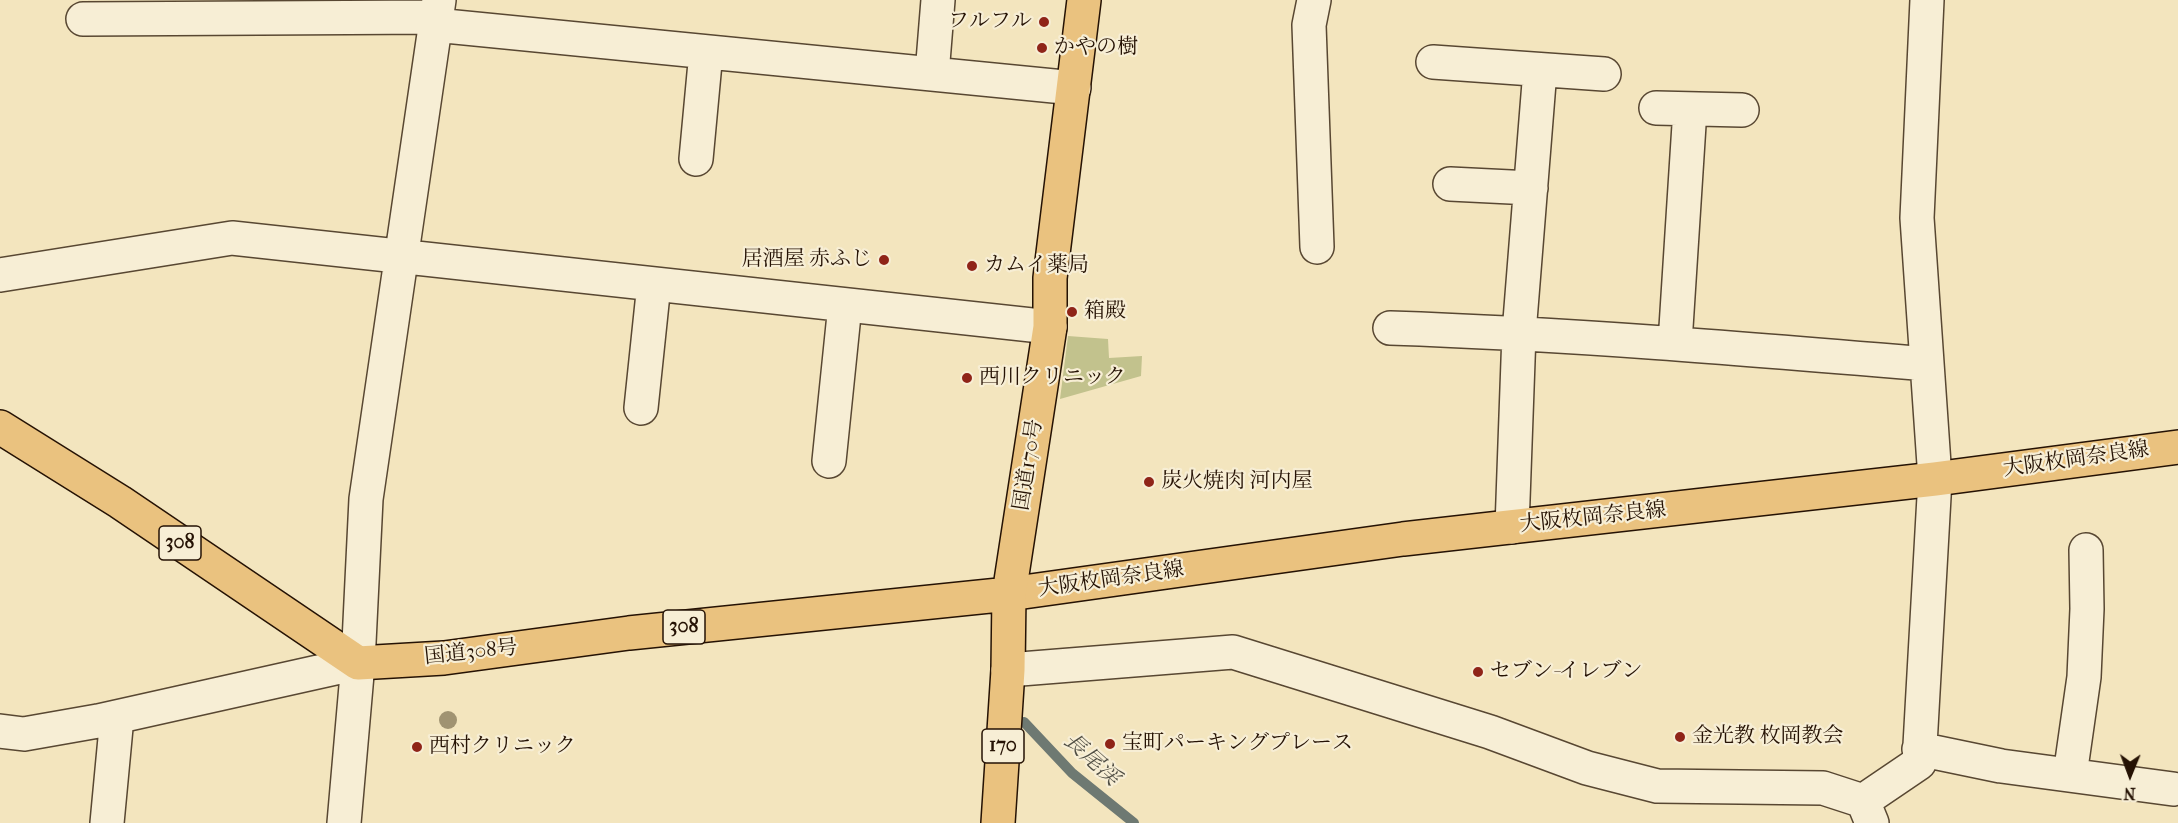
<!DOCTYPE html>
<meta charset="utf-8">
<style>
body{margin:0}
#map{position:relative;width:2178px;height:823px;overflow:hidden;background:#f3e5be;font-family:"IM FELL French Canon",serif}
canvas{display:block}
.north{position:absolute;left:2100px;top:745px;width:60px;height:60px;-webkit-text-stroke:4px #f7eed5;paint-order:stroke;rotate:181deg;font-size:16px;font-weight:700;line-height:24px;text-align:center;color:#251204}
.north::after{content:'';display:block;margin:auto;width:21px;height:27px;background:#251204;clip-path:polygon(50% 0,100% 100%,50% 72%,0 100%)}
</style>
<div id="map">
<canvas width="2178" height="823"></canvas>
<div class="north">N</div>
</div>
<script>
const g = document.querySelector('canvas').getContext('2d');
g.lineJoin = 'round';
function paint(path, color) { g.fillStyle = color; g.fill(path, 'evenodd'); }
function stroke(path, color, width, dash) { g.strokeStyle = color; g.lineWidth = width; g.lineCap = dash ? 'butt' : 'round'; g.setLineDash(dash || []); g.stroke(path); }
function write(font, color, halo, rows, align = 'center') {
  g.font = font + ' "IM FELL French Canon","Noto Serif JP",serif'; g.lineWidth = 4.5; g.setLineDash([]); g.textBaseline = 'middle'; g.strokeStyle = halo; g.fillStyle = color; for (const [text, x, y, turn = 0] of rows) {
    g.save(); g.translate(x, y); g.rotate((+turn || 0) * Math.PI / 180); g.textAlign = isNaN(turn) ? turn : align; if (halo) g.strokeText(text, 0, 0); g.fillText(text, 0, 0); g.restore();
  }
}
const green = new Path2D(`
 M1068 336 1108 339 1109 358 1142 356 1141 376 1060 399Z`);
const stream = new Path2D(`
 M1024 722 1072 773 1134 823`);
const minor = new Path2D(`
 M1314 0 1309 25 1317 247
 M83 19 436 17
 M435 25 1074 88
 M1433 62 1604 74
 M932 74 938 0
 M1656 108 1742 110
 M696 159 706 52
 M1450 184 1531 188
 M0 275 232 238 1050 327
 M1390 328C1570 334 1748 349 1927 364
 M1675 343 1690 109
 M641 408 654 284
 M829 461 845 305
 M1512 527 1519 333 1540 70
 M1008 670 1233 652 1490 732 1587 768 1657 786 1823 788 1863 801 1872 823
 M0 731 24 734 98 721 358 663
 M1919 749 2001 766 2173 789
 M2070 775 2084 677 2087 609 2086 550
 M1863 801 1919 763 1935 479 1917 218 1927 0
 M107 823 117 717
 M344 823 358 663 366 499 439 0`);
const major = new Path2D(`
 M1009 594 1403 539 1935 479 2178 447`);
const highway = new Path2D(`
 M0 427 120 502 358 663 444 658 629 633 1009 594
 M998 823 1008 670 1009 594 1050 327V278L1084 0`);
const trees = [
 [448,720]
];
const markers = [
 [1044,22,6,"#8f2418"],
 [1042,48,6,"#8f2418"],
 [884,260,6,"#8f2418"],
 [972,266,6,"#8f2418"],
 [1072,312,6,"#8f2418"],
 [967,378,6,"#8f2418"],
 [1149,482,6,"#8f2418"],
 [1478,672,6,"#8f2418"],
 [1680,737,6,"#8f2418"],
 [1110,744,6,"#8f2418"],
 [417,747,6,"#8f2418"]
];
const shields = [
 [180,543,42],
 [684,627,42],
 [1003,746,42]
];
const shieldNames = [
 ["308",180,543],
 ["308",684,627],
 ["170",1003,746]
];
const poiNames = [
 ["フルフル",1032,22,"right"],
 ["かやの樹",1054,48],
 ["居酒屋 赤ふじ",872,260,"right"],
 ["カムイ薬局",984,266],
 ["箱殿",1084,312],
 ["西川クリニック",979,378],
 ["炭火焼肉 河内屋",1161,482],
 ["セブン-イレブン",1490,672],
 ["金光教 枚岡教会",1692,737],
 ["宝町パーキングプレース",1122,744],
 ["西村クリニック",429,747]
];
const streetNames = [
 ["大阪枚岡奈良線",2076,460,-8],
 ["国道170号",1029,465,-81],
 ["大阪枚岡奈良線",1593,518,-6],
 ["大阪枚岡奈良線",1111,580,-8],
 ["国道308号",471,653,-6]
];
const waterNames = [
 ["長尾渓",1091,760,42]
];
paint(green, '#c2c28d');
stroke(stream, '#6e7972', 10);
stroke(minor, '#584732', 36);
stroke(major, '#251204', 36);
stroke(highway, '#251204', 36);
stroke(minor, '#f7eed5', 33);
stroke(major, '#eac27f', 33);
stroke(highway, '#eac27f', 33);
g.fillStyle = '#a09372';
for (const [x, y] of trees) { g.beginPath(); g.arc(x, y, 9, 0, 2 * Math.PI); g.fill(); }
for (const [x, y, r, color] of markers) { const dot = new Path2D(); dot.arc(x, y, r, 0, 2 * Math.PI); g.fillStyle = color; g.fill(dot); stroke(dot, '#f7eed5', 2); }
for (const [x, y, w] of shields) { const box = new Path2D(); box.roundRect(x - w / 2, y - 17, w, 34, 4.5); g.fillStyle = '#f7eed5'; g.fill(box); stroke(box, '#251204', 1.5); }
write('bold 20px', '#251204', null, shieldNames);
write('21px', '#251204', '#f7eed5', poiNames, 'left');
write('21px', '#251204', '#f7eed5', streetNames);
write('italic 22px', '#504e44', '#f7eed5', waterNames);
</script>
